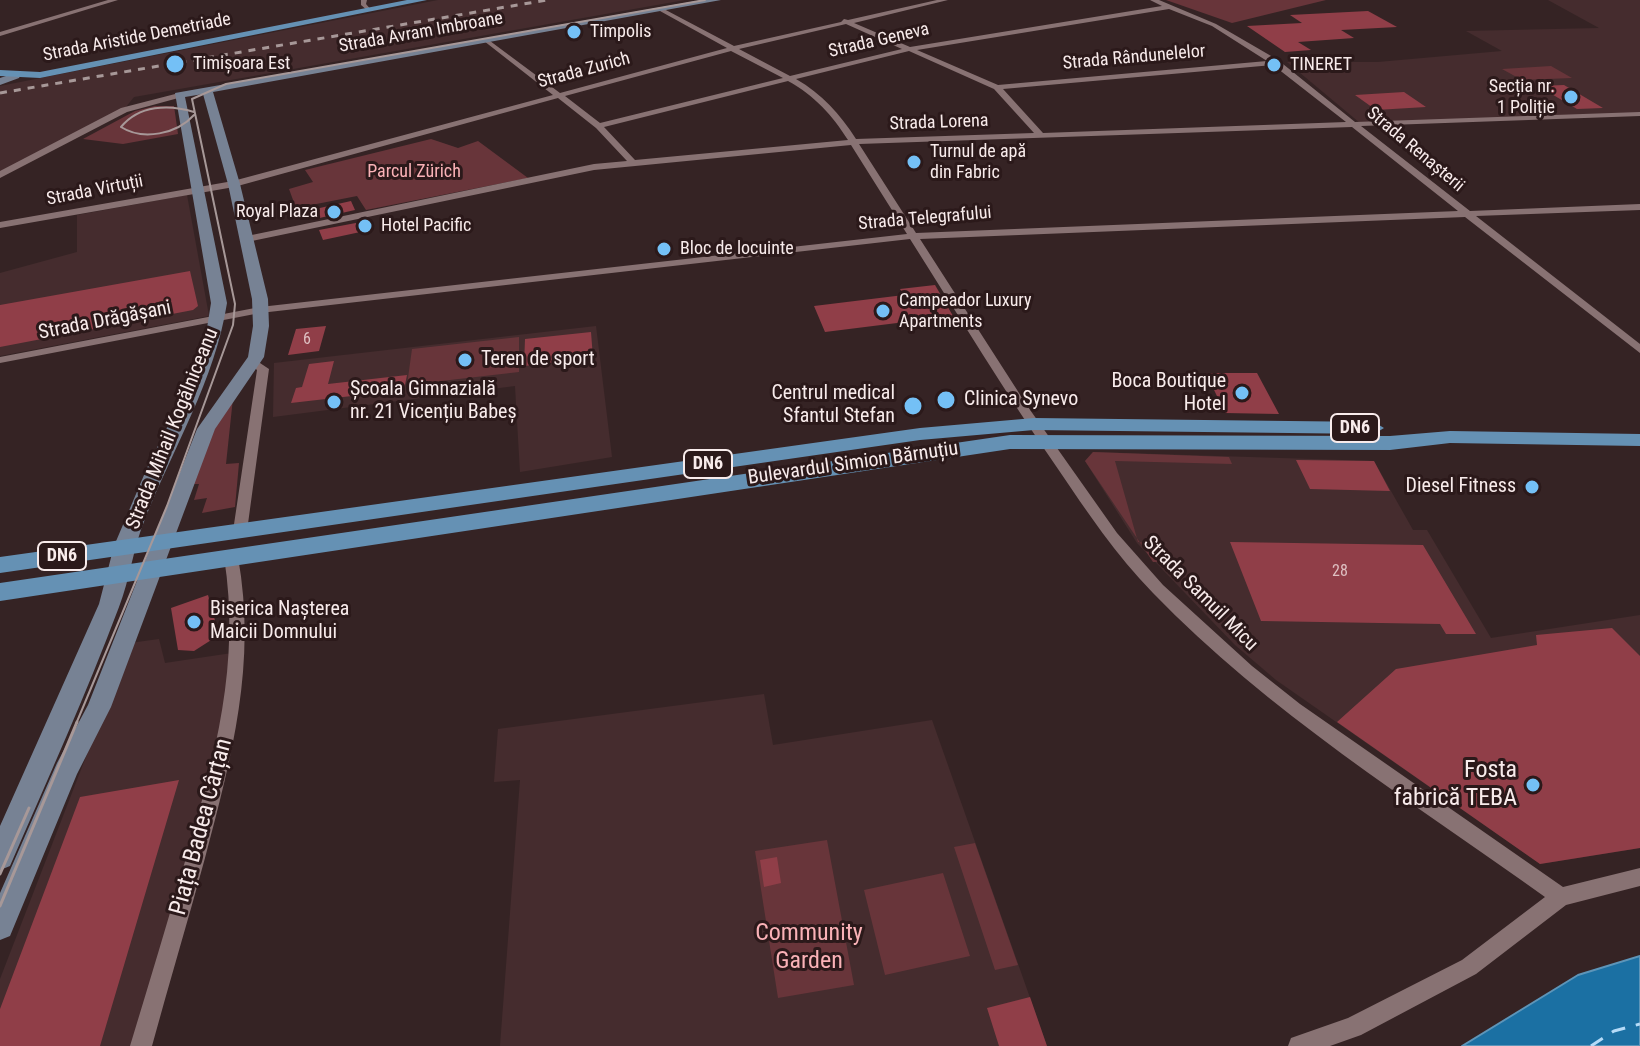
<!DOCTYPE html>
<meta charset="utf-8">
<style>
body{margin:0}
canvas{display:block;background:#352324}
</style>
<canvas width="1640" height="1046"></canvas>
<script>
const g = document.querySelector('canvas').getContext('2d');
g.lineJoin = 'round';
function paint(path, color) { g.fillStyle = color; g.fill(path, 'evenodd'); }
function stroke(path, color, width, dash) { g.strokeStyle = color; g.lineWidth = width; g.lineCap = dash ? 'butt' : 'round'; g.setLineDash(dash || []); g.stroke(path); }
function write(font, color, halo, rows, align = 'center') {
  g.font = font + ' "Roboto Condensed",sans-serif'; g.lineWidth = 6; g.setLineDash([]); g.textBaseline = 'middle'; g.strokeStyle = halo; g.fillStyle = color; for (const [text, x, y, turn = 0] of rows) {
    g.save(); g.translate(x, y); g.rotate((+turn || 0) * Math.PI / 180); g.textAlign = isNaN(turn) ? turn : align; if (halo) g.strokeText(text, 0, 0); g.fillText(text, 0, 0); g.restore();
  }
}
const built = new Path2D(`
 M438 0H685L134 97 125 108 0 172V86Z
 M1548 0H1640V113L1360 123 1287 62H1378L1502 51 1466 31 1599 28Z
 M187 195 209 316 0 356V273L77 252V215Z
 M596 326 612 457 520 472 515 386 273 417 274 363Z
 M1093 452 1374 461 1413 530H1427L1491 638 1640 615V848L1540 864 1276 680 1235 645 1137 543 1085 461Z
 M159 639 165 663 232 653 217 761 134 1046H0V979L130 643Z
 M764 694 773 745 932 720 1047 1046H500L520 780 494 782 498 729Z`);
const green = new Path2D(`
 M1166 0H1326L1232 23Z
 M1551 66 1572 78 1522 80 1502 69Z
 M155 106H174L178 134 123 144 83 139 135 111Z
 M431 139 458 148 478 141 528 178 366 210 357 196 296 208 289 189 313 182 305 170Z
 M519 337V372L407 385 412 349Z
 M233 398 226 464 239 463 235 507 202 513 207 498 194 500 199 484H190L212 426Z
 M1093 452 1229 457 1232 464 1115 461 1138 542 1155 544 1160 562H1153L1085 461Z
 M827 840 854 985 778 998 755 851Z
 M975 843 1018 965 995 970 954 847Z
 M943 873 970 956 885 975 864 890Z`);
const water = new Path2D(`
 M1640 956V1046H1462L1578 975Z`);
const ferry = new Path2D(`
 M1591 1046 1614 1031 1640 1024`);
const building = new Path2D(`
 M1368 11 1397 27 1341 30 1354 38 1298 42 1311 50 1285 52 1247 26 1302 23 1290 15Z
 M1564 85 1603 108 1577 109 1538 86Z
 M1404 92 1426 107 1376 110 1355 95Z
 M351 201 355 210 315 219 311 210Z
 M361 222 365 231 323 240 319 230Z
 M190 271 198 306 193 310 0 347V305Z
 M935 285 953 316 825 332 814 306 904 295 900 289Z
 M326 326 319 351 288 355 296 329Z
 M591 332 593 358 524 366 525 339Z
 M334 361 328 384 407 375 404 390 291 403 296 388 302 387 309 364Z
 M1206 373H1257L1279 414 1225 413Z
 M1296 460 1374 461 1390 491 1310 489Z
 M1230 542 1423 545 1476 634H1446L1440 624 1261 621Z
 M208 595 219 635 194 651 178 650 171 608Z
 M1612 628 1640 656V848L1540 864 1337 722 1396 669 1537 645 1536 635Z
 M179 780 100 1046H0V1009L80 797Z
 M777 857 781 883 764 887 760 860Z
 M1030 997 1047 1046H999L987 1008Z`);
const street = new Path2D(`
 M108 0H118L0 36V32Z
 M361 0H367L366 4 372 11H368L361 5Z
 M937 0H948L854 23 910 47 1162 6 1150 0H1159L1216 24 1278 60 1355 122 1640 112V116L1361 126 1470 211 1640 204V210L1476 216 1640 344V353L1465 217 920 239 1028 407 1117 533 1163 585 1252 666 1300 704 1563 887 1640 868V886L1566 905 1476 974 1361 1035 1330 1046H1288L1291 1038 1348 1018 1462 960 1545 897C1411 801 1268 712 1153 593 1116 555 1087 512 1058 469 1006 394 959 316 910 239L260 313 0 363V357L260 307 907 234 851 145 594 170 247 242 242 239 247 236 594 164 627 161 596 128 558 98 234 187 0 228V222L233 181 553 95 484 41 486 38 560 93 727 48 660 11 662 8 734 46 841 22 844 19 848 20ZM1169 9 1212 26 1267 61 998 85 917 50ZM846 24 902 49 790 76 739 49ZM731 51 783 78 600 123 565 96ZM909 51 994 89 1034 133 856 139C840 114 822 94 796 79ZM1273 65 1346 122 1043 133 1003 89ZM788 81C815 96 832 115 848 140L635 160 604 127ZM1352 127 1458 211 916 233 859 144Z
 M179 93 183 95 182 97 127 112 0 178V171L121 108Z
 M254 359 269 369 247 531 240 536 233 531 257 370 248 362Z
 M231 552 236 553 238 557C257 663 232 756 205 858 188 921 169 983 152 1046H130C149 983 168 921 186 858 215 756 241 663 224 557L226 553Z`);
const secondary = new Path2D(`
 M702 0H721L213 92 240 184 268 299 269 326 264 357 215 429 111 707 77 774 10 936 0 940V893L57 763 88 705 197 429 248 357 253 326 252 299 228 184 203 94 185 97 227 303C215 380 173 448 145 519 133 548 130 579 119 607 86 695 47 780 10 866L0 870V826L99 604 114 546 147 468 182 397 206 334 211 303 175 93Z
 M15 73 20 76 19 78 0 85V78Z`);
const primary = new Path2D(`
 M407 0H427L40 78 0 76V70L40 72Z
 M1034 418 1374 422 1384 428 1374 434 1034 430 920 440 0 573V557L920 428Z
 M1450 431 1640 434V446L1450 443 1390 450 1010 449 0 601V583L1010 435 1390 436Z`);
const tramFar1 = new Path2D(`
 M194 112C169 104 139 105 121 127 143 141 177 134 194 115
 M76 724 167 506 233 325 235 304 192 99 226 84 705 0`);
const tram = new Path2D(`
 M0 874 29 808
 M0 906 77 722`);
const rail = new Path2D(`
 M0 93 547 0`);
const markers = [
 [574,32,8,"#74c0f6"],
 [175,64,10,"#74c0f6"],
 [1274,65,8,"#74c0f6"],
 [1571,97,8,"#74c0f6"],
 [914,162,8,"#74c0f6"],
 [334,212,8,"#74c0f6"],
 [365,226,8,"#74c0f6"],
 [664,249,8,"#74c0f6"],
 [883,311,8,"#74c0f6"],
 [465,360,8,"#74c0f6"],
 [1242,393,8,"#74c0f6"],
 [946,400,10,"#74c0f6"],
 [334,402,8,"#74c0f6"],
 [913,406,10,"#74c0f6"],
 [1532,487,8,"#74c0f6"],
 [194,622,8,"#74c0f6"],
 [1533,785,8,"#74c0f6"]
];
const numberNames = [
 ["6",307,340],
 ["28",1340,572]
];
const farPoinames = [
 ["Timpolis",590,32],
 ["Timișoara Est",193,64],
 ["TINERET",1290,65],
 ["Secția nr.",1555,87,"right"],
 ["1 Poliție",1555,108,"right"],
 ["Turnul de apă",930,152],
 ["din Fabric",930,173],
 ["Royal Plaza",318,212,"right"],
 ["Hotel Pacific",381,226],
 ["Bloc de locuinte",680,249],
 ["Campeador Luxury",899,301],
 ["Apartments",899,322]
];
const farStreetnames = [
 ["Strada Avram Imbroane",421,33,-10],
 ["Strada Aristide Demetriade",137,38,-11],
 ["Strada Geneva",879,41,-13],
 ["Strada Rândunelelor",1134,58,-5],
 ["Strada Zurich",584,71,-15],
 ["Strada Lorena",939,123,-2],
 ["Strada Renașterii",1415,150,40],
 ["Strada Virtuții",95,191,-11],
 ["Strada Telegrafului",925,219,-5]
];
const farParknames = [
 ["Parcul Zürich",414,172]
];
const shields = [
 [1355,428,48],
 [708,464,48],
 [62,556,48]
];
const shieldNames = [
 ["DN6",1355,428],
 ["DN6",708,464],
 ["DN6",62,556]
];
const streetNames = [
 ["Strada Drăgășani",105,321,-11],
 ["Strada Mihail Kogălniceanu",173,429,-68],
 ["Bulevardul Simion Bărnuțiu",853,464,-8],
 ["Strada Samuil Micu",1200,594,45]
];
const poiNames = [
 ["Teren de sport",481,360],
 ["Boca Boutique",1226,382,"right"],
 ["Hotel",1226,405,"right"],
 ["Școala Gimnazială",350,390],
 ["nr. 21 Vicențiu Babeș",350,413],
 ["Centrul medical",895,394,"right"],
 ["Sfantul Stefan",895,417,"right"],
 ["Clinica Synevo",964,400],
 ["Diesel Fitness",1516,487,"right"],
 ["Biserica Nașterea",210,610],
 ["Maicii Domnului",210,633]
];
const nearPoinames = [
 ["Fosta",1517,771],
 ["fabrică TEBA",1517,799]
];
const nearStreetnames = [
 ["Piața Badea Cârțan",202,827,-75]
];
const nearParknames = [
 ["Community",809,934],
 ["Garden",809,962]
];
paint(built, '#452c2e');
paint(green, '#68353a');
paint(water, '#1b70a3');
stroke(water, '#5d95b9', 2);
stroke(ferry, '#b5dbf8', 3, [14, 11]);
paint(building, '#903e48');
paint(street, '#887273');
paint(secondary, '#778294');
paint(primary, '#6591b4');
stroke(tramFar1, '#a79898', 2);
stroke(tram, '#a79898', 3);
stroke(rail, '#a79898', 3, [7, 7]);
for (const [x, y, r, color] of markers) { const dot = new Path2D(); dot.arc(x, y, r, 0, 2 * Math.PI); g.fillStyle = color; g.fill(dot); stroke(dot, '#2b191a', 3); }
write('16px', '#dec0c2', null, numberNames);
write('18px', '#f8ebeb', '#2b191a', farPoinames, 'left');
write('18px', '#f8ebeb', '#2b191a', farStreetnames);
write('18px', '#fab2b7', '#2b191a', farParknames);
for (const [x, y, w] of shields) { const box = new Path2D(); box.roundRect(x - w / 2, y - 14, w, 28, 6); g.fillStyle = '#2b191a'; g.fill(box); stroke(box, '#f8ebeb', 2); }
write('bold 18px', '#f8ebeb', null, shieldNames);
write('20px', '#f8ebeb', '#2b191a', streetNames);
write('20px', '#f8ebeb', '#2b191a', poiNames, 'left');
write('24px', '#f8ebeb', '#2b191a', nearPoinames, 'right');
write('24px', '#f8ebeb', '#2b191a', nearStreetnames);
write('24px', '#fab2b7', '#2b191a', nearParknames);
</script>
